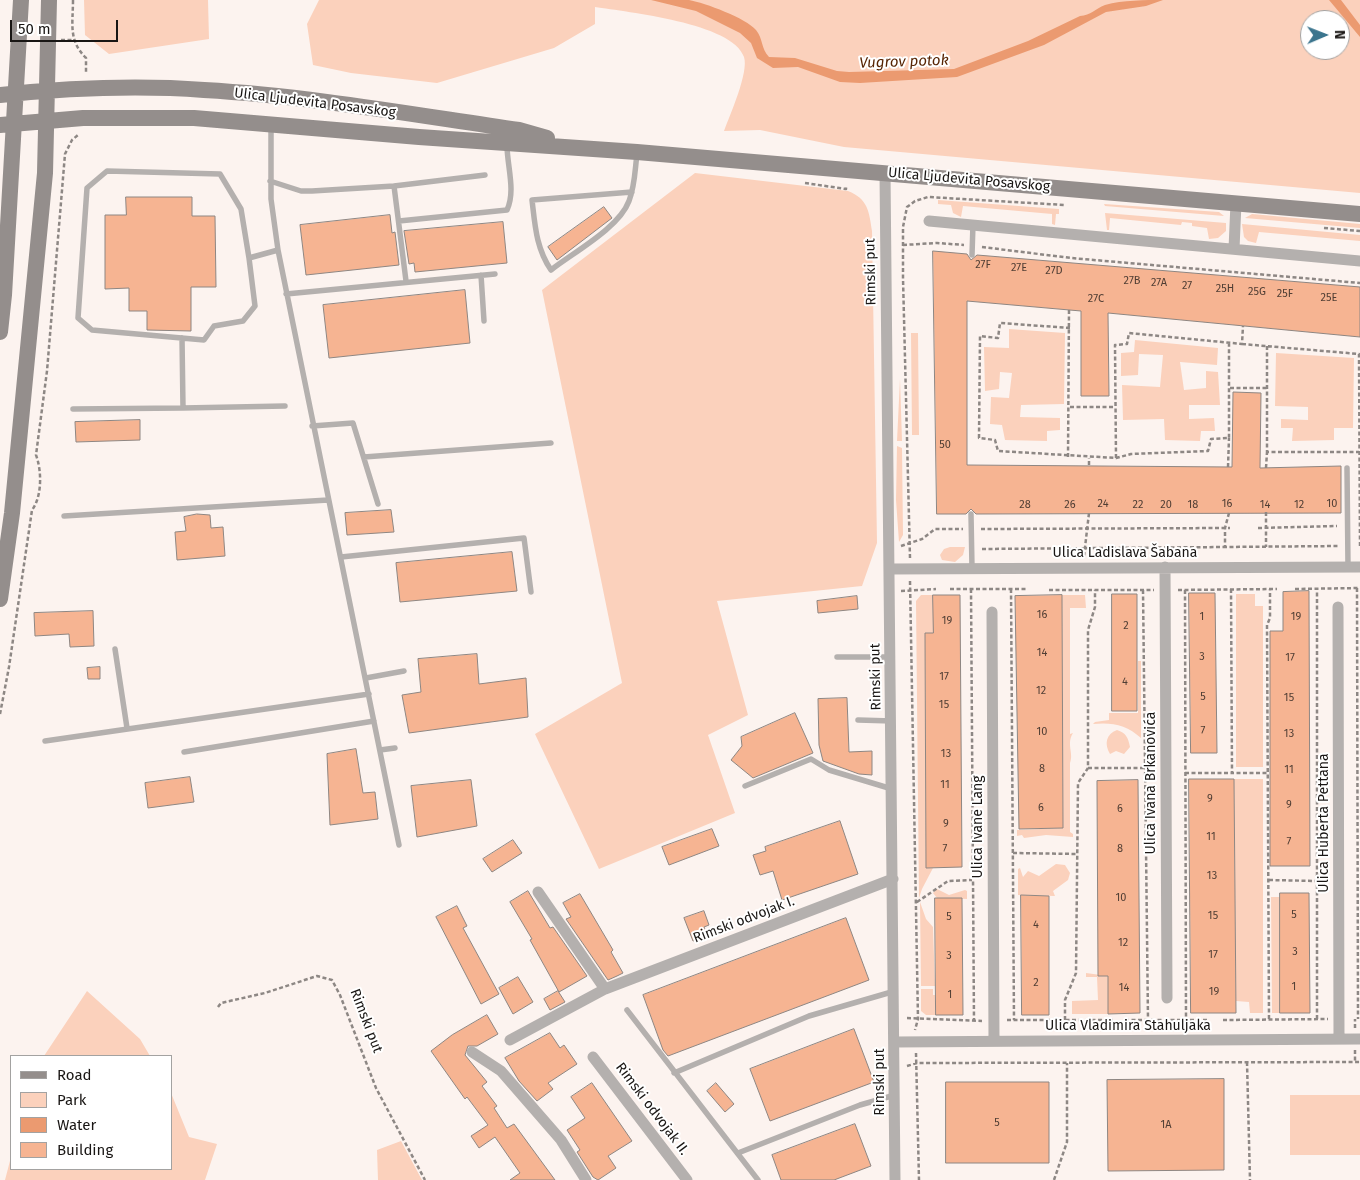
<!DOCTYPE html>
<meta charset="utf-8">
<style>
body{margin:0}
#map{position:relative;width:1360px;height:1180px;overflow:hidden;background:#fcf3ef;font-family:"Fira Sans",sans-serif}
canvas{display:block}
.legend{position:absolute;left:10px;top:1055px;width:162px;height:115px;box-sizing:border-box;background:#fff;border:1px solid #a3a2a1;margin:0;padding:6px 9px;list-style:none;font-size:15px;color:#191614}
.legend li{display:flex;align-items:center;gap:10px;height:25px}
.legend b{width:25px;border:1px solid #a3a2a1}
.north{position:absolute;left:1300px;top:10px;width:50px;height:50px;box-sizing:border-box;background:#fff;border:1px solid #a3a2a1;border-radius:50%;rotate:89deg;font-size:14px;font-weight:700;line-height:20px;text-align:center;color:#191614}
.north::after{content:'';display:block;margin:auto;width:18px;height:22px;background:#3b758e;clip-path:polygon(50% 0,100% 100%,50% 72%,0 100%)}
.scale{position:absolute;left:10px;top:20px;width:108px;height:22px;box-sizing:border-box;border:2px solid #191614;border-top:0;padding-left:6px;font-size:15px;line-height:18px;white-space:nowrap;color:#191614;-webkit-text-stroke:4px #fff;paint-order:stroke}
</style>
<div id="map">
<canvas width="1360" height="1180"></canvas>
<ul class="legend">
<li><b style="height:6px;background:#948e8c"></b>Road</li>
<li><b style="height:14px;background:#fbd1bc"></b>Park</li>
<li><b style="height:14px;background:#eb9a70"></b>Water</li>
<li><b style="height:14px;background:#f6b492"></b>Building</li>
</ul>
<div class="north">N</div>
<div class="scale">50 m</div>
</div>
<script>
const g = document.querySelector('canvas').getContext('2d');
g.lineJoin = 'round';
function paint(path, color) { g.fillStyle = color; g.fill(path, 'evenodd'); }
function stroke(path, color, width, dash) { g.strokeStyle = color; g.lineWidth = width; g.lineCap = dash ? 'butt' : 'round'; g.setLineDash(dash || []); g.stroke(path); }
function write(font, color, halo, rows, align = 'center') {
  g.font = font + ' "Fira Sans",sans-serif'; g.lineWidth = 4; g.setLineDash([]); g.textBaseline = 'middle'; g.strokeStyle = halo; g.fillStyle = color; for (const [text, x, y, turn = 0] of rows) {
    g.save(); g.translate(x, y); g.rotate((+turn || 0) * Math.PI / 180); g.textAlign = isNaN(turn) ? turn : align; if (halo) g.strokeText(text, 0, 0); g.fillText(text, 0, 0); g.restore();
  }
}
const green = new Path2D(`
 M84 0H208L209 39 109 54 85 35Z
 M319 0H1360V193L844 147 760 130 724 131C730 115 749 72 744 57 733 23 627 12 595 7V24L554 48 437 83 351 73 313 65 307 24ZM1310 20H1340V50H1310Z
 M695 173 848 191C868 199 869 211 872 231L877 543 862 586 717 601 748 715 708 735 735 813 599 869 535 734 622 683 542 290Z
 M938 200 1059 209V214H1056L1055 225 1052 224V214L963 206 961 217 953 213 951 205 938 204Z
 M1104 204 1219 212 1224 216 1105 206Z
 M1105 213 1226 223V231L1218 238 1209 239 1207 228 1192 226V223L1182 222 1181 225 1110 218 1109 230H1107Z
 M1252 214 1360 224V228L1245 218Z
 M1242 224 1360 235V241L1259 232 1256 243 1248 241 1244 237Z
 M1009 329 1065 333 1064 404 1021 405 1020 417 1060 418V430L1047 431V441L1005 440 1002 425 990 424 991 397 1009 398 1012 373 1000 372 999 389 985 391 984 347 1009 348Z
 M911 333H918L919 435H912Z
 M1135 340 1218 348 1217 365 1180 362 1184 390 1206 388V371L1218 372 1220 405H1189V419L1214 418 1215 431H1201L1200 441 1165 440 1164 419 1123 420 1122 385 1160 387 1163 355 1139 354 1138 375 1121 376V353L1134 352Z
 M1276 353 1354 358 1353 428H1334V440L1292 441 1293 428H1281V419L1308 420V407L1275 406Z
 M900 379 902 441H897Z
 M897 446 902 448 903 535 899 542 896 500Z
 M950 547H965L963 555 955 562 942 560 940 555 944 549Z
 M1236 594H1255V606H1263V767H1236Z
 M921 595H933V633L925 634 926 868H933L922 889 919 898 916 601Z
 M1062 595H1085L1086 608H1070V734L1073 733C1066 744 1074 753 1070 763V832L1073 834V837L1046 835 1024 838 1022 835 1017 836V830L1063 828Z
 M1138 661H1141V738C1127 725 1112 722 1093 724L1095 722 1109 720V713H1138Z
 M1117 730C1126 733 1128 737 1130 747L1124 754 1116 751 1110 754C1104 744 1106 734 1117 730Z
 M1234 779H1263V1013H1250L1249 1002 1236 1001Z
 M1056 864 1065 865 1070 873 1068 880 1053 891 1055 896 1018 895V869L1020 868 1023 877 1028 871 1039 876Z
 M937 889 949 895 965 890 967 891V899L937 898 933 893Z
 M1271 897H1280V1013H1272Z
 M920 902 926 919 933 927 935 986H921Z
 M1086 973 1108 976V1014H1072V1001L1098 1000 1097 977H1086Z
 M921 989H933V995H935L936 1015H926L921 1011Z
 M87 991 140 1039 150 1056H44Z
 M171 1093 189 1137 217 1144 205 1180H5L11 1157V1169H171Z
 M1290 1095H1360V1155H1290Z
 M401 1141 422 1180H378L377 1150Z`);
const water = new Path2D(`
 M651 0C663 0 677 0 689 0 705 3 746 18 756 30 763 38 761 49 769 57L795 58 837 71 849 72 954 69 1028 41 1080 16C1091 15 1095 9 1105 5 1123 0 1145 0 1163 0L1146 6 1106 12 1044 45 957 77 860 83 840 82 798 67 773 68 757 58 751 43 740 33 696 11Z
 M1329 0H1341L1360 25V37Z`);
const building = new Path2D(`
 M126 197H192V216H215L216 287H191V331L147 330V311H129V288L105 289V215H126Z
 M604 207 612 218 557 260 548 247Z
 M390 215 392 233 395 232 399 265 306 275 300 225Z
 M503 222 507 263 415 272 414 263 409 264 404 231Z
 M933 251 967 254 971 260 977 255 1360 287V337L1108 313 1109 396H1081V311L967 301V465L1232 467 1233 392 1261 393 1260 468 1341 466V513L976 514 971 509 966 514H937Z
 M465 290 470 343 329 358 323 305Z
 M140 420V440L76 442 75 422Z
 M391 510 394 532 347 535 345 513Z
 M197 514 210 515 211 528 223 527 225 556 177 560 175 532 186 531 184 517Z
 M512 552 517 591 400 602 396 563Z
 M1309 591 1310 866H1270V631H1283V592Z
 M1189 593H1215L1217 753H1191Z
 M1112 594H1137V711H1112Z
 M933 595H960L962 867 926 868 925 633H933Z
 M1062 595 1063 828 1019 829 1015 596Z
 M857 596 858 609 818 613 817 601Z
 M93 611 94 646 70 647 69 634 35 636 34 613Z
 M477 654 479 684 526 678 528 717 409 733 402 695 421 692 418 659Z
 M100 667V679H88L87 668Z
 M847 698 849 752 872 751V775L859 774 823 761 819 745 818 699Z
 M795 713 813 753 753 778 731 760 742 746 741 737Z
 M356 749 363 793 375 792 378 819 330 825 327 754Z
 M190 777 194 802 148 808 145 783Z
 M1189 779H1234L1236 1013H1191Z
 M471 780 477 826 417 837 411 786Z
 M1138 780 1140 1013 1108 1014V976H1098L1097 781Z
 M840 821 858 874 782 900 773 871 760 875 753 855 766 851 765 847Z
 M712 829 719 846 669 865 662 847Z
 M513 840 522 853 492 872 483 859Z
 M528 891 550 928 553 927 587 976 559 992 530 940 532 939 510 902Z
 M1280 893H1309L1310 1013H1280Z
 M580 894 613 950 611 952 623 973 617 976 608 980 566 919 571 917 563 903Z
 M1021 895 1049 896V1015H1022Z
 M935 898H962L963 1015H936Z
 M457 906 467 926 463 928 499 994 481 1004 436 917Z
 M704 911 709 925 704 927 708 936 693 941 684 918Z
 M846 918 869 980 668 1056 663 1050 643 995Z
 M518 977 533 1002 513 1014 499 988Z
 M558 991 565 1002 550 1010 544 999Z
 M487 1015 498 1034 477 1046H468L465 1055 487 1082 482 1086 497 1106 494 1108 507 1128 514 1124 555 1180H510L520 1173 495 1137 479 1148 471 1136 488 1125 467 1097 465 1099 431 1051 452 1035Z
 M854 1029 874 1082 770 1121 750 1069Z
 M550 1033 560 1048 564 1045 577 1064 548 1083 553 1089 537 1101 519 1081 505 1058Z
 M1224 1079V1170L1108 1171 1107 1080Z
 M946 1082H1049V1163H946Z
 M592 1083 632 1141 608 1156 616 1168 598 1180 593 1177 577 1152 580 1150 567 1130 585 1118 571 1097Z
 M716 1083 734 1104 725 1112 707 1091Z
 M855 1124 871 1166 834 1180H781L772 1155Z`);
const path = new Path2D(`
 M73 0C73 24 68 40 86 58V74
 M61 40H73
 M805 183 846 189V186
 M1324 228 1360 231
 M903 245 937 243 964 245
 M982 247 1071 258 1360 283
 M1070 328 1000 323 998 338 980 336 979 438 995 440 998 451 1116 458 1131 454 1208 451 1211 439 1229 438V343
 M1242 344 1359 354 1360 546
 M1267 346V452H1359
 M1230 388H1267
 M1070 407H1115
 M1068 457 1069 310
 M1116 458 1115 345 1127 344 1129 333 1242 344 1243 326
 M1089 465V458
 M1228 467 1229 438
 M1266 468 1267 452
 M1266 512V547
 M1229 513 1225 528V547L1339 546
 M1258 528 1337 526
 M981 529 1230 528
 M901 546 922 539 935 529H963
 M982 549 1225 547
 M1084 556 1089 513
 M910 558 903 278V227L907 207 915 201 928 197 1065 205
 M910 581 918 1019 915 1030
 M1357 588 1358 1019
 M950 589H1027
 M971 589 974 1021
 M1011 589 1014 1020
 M1231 589 1232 773H1268
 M1295 589 1360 588
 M1049 590H1154
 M1143 590 1148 1020
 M1178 590 1277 589
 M1185 590 1186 1020
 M901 591 936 589
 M0 714 9 667 32 510C42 497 42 471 36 455L47 371 65 154 72 140 78 135
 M1088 768H1145
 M1185 773H1232
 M1013 853 1078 854
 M1269 880 1317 881
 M917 902 948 881 972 880
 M218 1007 221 1003 265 993 317 976 332 980 340 995 376 1088 425 1180
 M907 1018 982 1021
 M1269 1019 1267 625 1270 618V589
 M1317 1019V589
 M1007 1020H1113
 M1065 1020V1000L1076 973 1078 783 1088 768V630L1095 607V590
 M1125 1020H1209
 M1223 1020 1328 1019
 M1355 1028V1019
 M1355 1050V1062
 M916 1053 919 1180
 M1247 1062 1250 1180
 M907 1066 917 1063 1360 1062
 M1054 1180 1067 1142V1063`);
const service = new Path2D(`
 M271 126V199L278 250 399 845
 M270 181 301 191H312L394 186 485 175
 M394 186 406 281
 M632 192 532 200C535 225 536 248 551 270 574 252 619 228 629 201 635 186 635 169 637 154
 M399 221 507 210C516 191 507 166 507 145
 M972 255 973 224
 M249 258 241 209 220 174 107 171 87 188 78 318 92 330 204 340 214 326 243 321 255 306 249 258 278 250
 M481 275 484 321
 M286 294 495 274
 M182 338 183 408 285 406
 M73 409 183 408
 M312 426 353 423 378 504
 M364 457 551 443
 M1347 468 1348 567
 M971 514 972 568
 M64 516 328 500
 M341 557 524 538 531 592
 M115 649 127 728
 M837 657H891
 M366 678 404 671
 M858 720 892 721
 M45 741 369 694
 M380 750 395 748
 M184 752 374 721
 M745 786 811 759 829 770 892 789
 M627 1010 758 1180
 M674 1073 809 1016 895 991
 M738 1153 860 1105 895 1095`);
const minor = new Path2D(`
 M885 173 895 1180
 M929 221 1360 261
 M1234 249 1236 203
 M1165 567 1167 998
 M890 569 1360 567
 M1338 607 1339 1039
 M992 612 994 1041
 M538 892 605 989
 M510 1040 605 989 893 879
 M895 1042 1360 1039
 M472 1052 501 1071 561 1140 586 1180
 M593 1057 687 1180`);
const secondary = new Path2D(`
 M0 95C68 88 136 85 204 90 310 96 415 115 519 130L547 138
 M0 125 83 118H194L419 137 637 152 1360 214
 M0 332 4 295 21 0
 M0 599 12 513 45 173 49 0`);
const numberNames = [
 ["27F",983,265],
 ["27E",1019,268],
 ["27D",1054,271],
 ["27B",1132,281],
 ["27A",1159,283],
 ["27",1187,286],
 ["25H",1225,289],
 ["25G",1257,292],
 ["25F",1285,294],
 ["25E",1329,298],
 ["27C",1096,299],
 ["50",945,445],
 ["24",1103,504],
 ["16",1227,504],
 ["10",1332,504],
 ["28",1025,505],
 ["26",1070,505],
 ["22",1138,505],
 ["20",1166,505],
 ["18",1193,505],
 ["14",1265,505],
 ["12",1299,505],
 ["16",1042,615],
 ["1",1202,617],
 ["19",1296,617],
 ["19",947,621],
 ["2",1126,626],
 ["14",1042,653],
 ["3",1202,657],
 ["17",1290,658],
 ["17",944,677],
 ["4",1125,682],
 ["12",1041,691],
 ["5",1203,697],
 ["15",1289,698],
 ["15",944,705],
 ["7",1203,731],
 ["10",1042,732],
 ["13",1289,734],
 ["13",946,754],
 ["8",1042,769],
 ["11",1289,770],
 ["11",945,785],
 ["9",1210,799],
 ["9",1289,805],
 ["6",1041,808],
 ["6",1120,809],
 ["9",946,824],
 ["11",1211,837],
 ["7",1289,842],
 ["7",945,849],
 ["8",1120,849],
 ["13",1212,876],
 ["10",1121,898],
 ["5",1294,915],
 ["15",1213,916],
 ["5",949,917],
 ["4",1036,925],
 ["12",1123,943],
 ["3",1295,952],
 ["17",1213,955],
 ["3",949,956],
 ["2",1036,983],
 ["1",1294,987],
 ["14",1124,988],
 ["19",1214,992],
 ["1",950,995],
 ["5",997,1123],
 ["1A",1166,1125]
];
const streetNames = [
 ["Ulica Ljudevita Posavskog",315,103,7],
 ["Ulica Ljudevita Posavskog",969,180,5],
 ["Rimski put",871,272,-91],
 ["Ulica Ladislava Šabana",1125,553],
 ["Rimski put",876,677,-91],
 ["Ulica Ivana Brkanovića",1151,783,-90],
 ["Ulica Huberta Pettana",1324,823,-90],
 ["Ulica Ivane Lang",978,827,-90],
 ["Rimski odvojak I.",744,920,-21],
 ["Rimski put",366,1021,69],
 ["Ulica Vladimira Stahuljaka",1128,1026],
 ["Rimski put",880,1082,-90],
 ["Rimski odvojak II.",652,1109,53]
];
const waterNames = [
 ["Vugrov potok",904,62,-2]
];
paint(green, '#fbd1bc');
paint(water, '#eb9a70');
paint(building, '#f6b492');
stroke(building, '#8e8682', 1);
stroke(path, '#8d8784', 2.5, [4, 2.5]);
stroke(service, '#b4b0ae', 5.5);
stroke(minor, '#b4b0ae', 11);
stroke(secondary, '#948e8c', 16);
write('11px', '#503e34', null, numberNames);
write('14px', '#191614', '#fff', streetNames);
write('italic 15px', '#572504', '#fff', waterNames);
</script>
